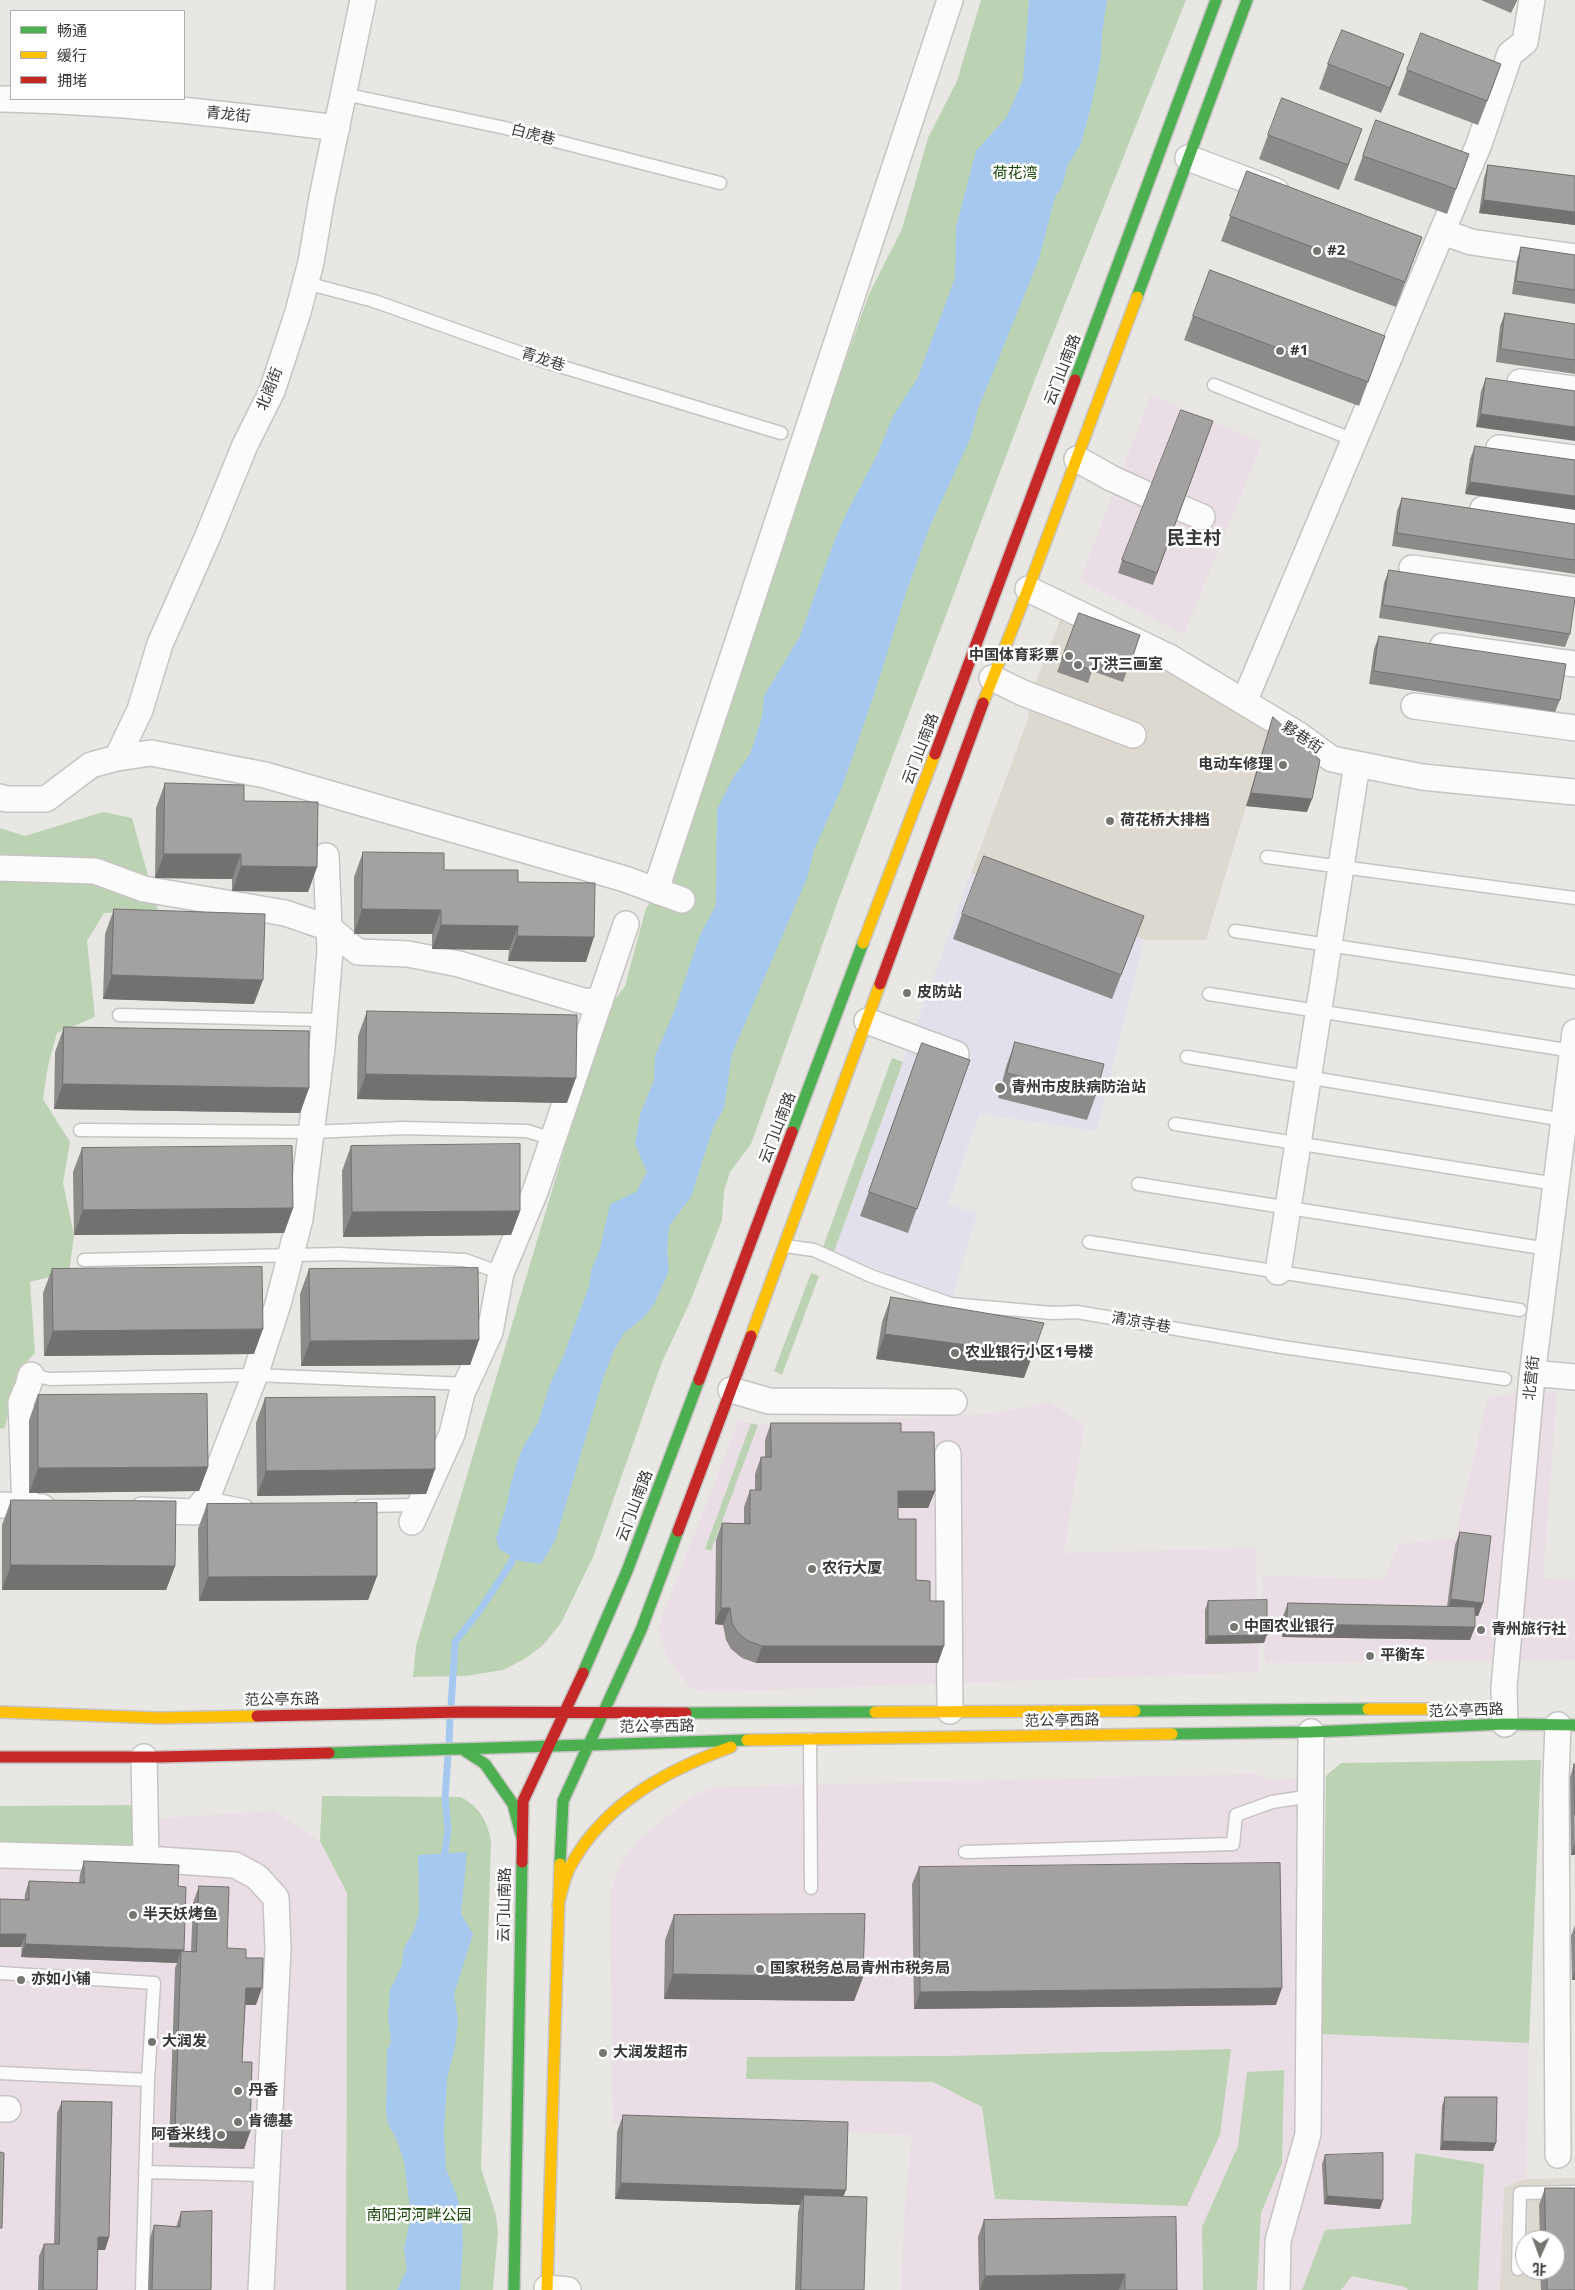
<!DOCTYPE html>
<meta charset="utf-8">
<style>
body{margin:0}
#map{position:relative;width:1575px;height:2290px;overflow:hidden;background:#e9e7e4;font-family:"Open Sans","Noto Sans SC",sans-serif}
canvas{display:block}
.legend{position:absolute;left:10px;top:10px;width:175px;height:90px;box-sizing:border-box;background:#fff;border:1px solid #afafae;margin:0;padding:6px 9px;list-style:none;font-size:15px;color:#373735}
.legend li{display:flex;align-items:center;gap:10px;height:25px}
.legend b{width:25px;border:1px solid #afafae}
.north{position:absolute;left:1515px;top:2230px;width:50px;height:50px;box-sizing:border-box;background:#fff;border:1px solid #afafae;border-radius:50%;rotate:182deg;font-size:14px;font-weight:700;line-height:20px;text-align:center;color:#373735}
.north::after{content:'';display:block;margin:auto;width:18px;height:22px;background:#757572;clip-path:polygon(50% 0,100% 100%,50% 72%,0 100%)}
</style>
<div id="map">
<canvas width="1575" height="2290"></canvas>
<ul class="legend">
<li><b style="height:6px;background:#4caf50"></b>畅通</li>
<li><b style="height:6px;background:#ffc107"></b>缓行</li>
<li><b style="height:6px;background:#c62828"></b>拥堵</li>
</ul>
<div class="north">北</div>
</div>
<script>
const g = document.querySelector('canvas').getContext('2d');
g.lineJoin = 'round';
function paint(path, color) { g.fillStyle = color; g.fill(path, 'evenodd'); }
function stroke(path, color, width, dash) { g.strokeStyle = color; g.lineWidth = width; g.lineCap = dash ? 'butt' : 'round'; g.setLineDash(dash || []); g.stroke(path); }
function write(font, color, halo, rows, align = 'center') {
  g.font = font + ' "Open Sans","Noto Sans SC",sans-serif'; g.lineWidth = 5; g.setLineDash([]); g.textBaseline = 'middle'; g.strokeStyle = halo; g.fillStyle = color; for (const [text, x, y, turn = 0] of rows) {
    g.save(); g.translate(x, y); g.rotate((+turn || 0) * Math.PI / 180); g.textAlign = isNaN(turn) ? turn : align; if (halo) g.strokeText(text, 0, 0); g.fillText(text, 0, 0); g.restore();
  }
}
const commercial = new Path2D(`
 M1151 395 1262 443 1184 634 1080 580Z
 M1557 1391 1543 1578 1575 1580V1660L1265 1663 1262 1576 1384 1579 1399 1544 1455 1538 1488 1397Z
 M1050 1402 1084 1425 1064 1553 1256 1548 1259 1672 738 1691H703L690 1687 668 1659 658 1628 739 1420 758 1425 991 1414Z
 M1254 1774 1272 1780 1326 1776 1323 2034 1529 2043 1526 2179 1504 2187 1500 2290H901L905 2206 912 2135 613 2123 610 1894 617 1871 625 1857 640 1839 691 1797 716 1787Z
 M274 1811 320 1841 347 1893 346 2290H0V1813L148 1819Z`);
const built = new Path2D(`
 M1061 618 1135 645 1269 730 1206 940H1144L971 873 1028 719 1031 695Z
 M1575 2178V2290H1500L1504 2187 1526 2179ZM1525 2240H1555V2270H1525Z`);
const medical = new Path2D(`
 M971 873 1144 940 1097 1131 979 1114 948 1204 977 1214 952 1298 922 1288 834 1252Z`);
const green = new Path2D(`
 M981 0H1186L1037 374 838 901 751 1144 730 1172 724 1191 722 1220 690 1302 662 1362 593 1557 561 1623 543 1645 526 1658 503 1670 465 1676 413 1677 416 1646 605 1013 625 986 646 908 659 892 869 294 902 229 928 138 957 81Z
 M103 812 132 818 158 911 104 913 87 941 95 1017 57 1033 48 1066 43 1099 70 1142 63 1183 74 1235 69 1272 30 1282 35 1353 17 1372 5 1428 0 1429V828L25 836Z
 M892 1058 903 1062 834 1252 823 1247Z
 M811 1273 819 1276 782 1375 774 1371Z
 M751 1423 758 1425 711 1551 705 1549Z
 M1541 1760 1529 2043 1322 2034 1326 1776 1341 1763Z
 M322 1796 461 1797C480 1808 487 1820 491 1841L481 2168 496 2215 498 2232 493 2290H346L347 1893 320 1841Z
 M145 1805 141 1846 0 1843V1806Z
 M1231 2049 1220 2135 1187 2206 995 2199 982 2107 933 2082 746 2079 747 2057 946 2056Z
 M1284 2070 1282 2163 1261 2213 1257 2290H1203L1202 2227 1238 2146 1247 2072Z
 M1415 2153 1484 2164 1478 2290H1408L1405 2287 1352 2276 1341 2290H1302L1325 2230 1411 2224Z`);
const water = new Path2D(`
 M1029 0H1107L1102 33 1101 57 1092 103 1081 144 1068 164 1062 187 1055 197 1039 259 978 409 971 437 930 526 906 593 874 695 842 787 814 850 807 878 732 1054 724 1108 713 1128 691 1197 669 1226 667 1250 669 1271 654 1304 644 1317 624 1333 614 1350 604 1376 555 1541 541 1564 520 1561 499 1549 496 1538 507 1504 510 1487 517 1462 525 1443 538 1423 550 1384 563 1357 589 1286 591 1271 600 1249 610 1204 636 1192 647 1172 635 1144 640 1114 654 1080 655 1056 674 1012 700 935 716 905 717 809 733 778 750 754 762 717 764 696 800 636 835 539 847 512 877 455 892 418 917 379 955 278 956 227 976 151 1006 118 1023 80Z
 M467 1852 461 1914 473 1934 454 1994 458 2021 455 2047 447 2079 444 2133 446 2169 457 2196 462 2219 463 2247 460 2290H397L407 2269 404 2249 411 2216 404 2161 396 2138 388 2124 386 2112 387 2050 391 2042 388 2014 390 1990 402 1965 404 1948 413 1932 419 1914 418 1855Z`);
const stream = new Path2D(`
 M451 1707 455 1642 480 1610 511 1563 517 1549
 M449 1744 450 1717
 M444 1861 448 1828 445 1798 448 1755`);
const lane = new Path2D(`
 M344 94 505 128 720 183
 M306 283 374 301 543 361 781 433
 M1214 385 1354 440
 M1267 857 1575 898
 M1235 931 1575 982
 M1209 994 1573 1051
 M119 1015 325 1020
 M1187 1057 1564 1120
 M1175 1124 1556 1184
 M80 1130 313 1132 403 1128 527 1131 553 1139
 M1138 1184 1548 1249
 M1089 1242 1520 1310
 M785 1246 814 1250 871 1276 951 1304 1052 1313 1077 1312 1282 1347 1505 1379
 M84 1260 338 1254 465 1260 501 1273
 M31 1375 50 1379 255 1375 466 1384
 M207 1498 246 1506
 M361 1506 420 1505
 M810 1739 811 1888
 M965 1852 1233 1844 1236 1815 1272 1802 1311 1796
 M0 1973 154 1983 148 2080 142 2290
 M0 2073 148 2080
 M145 2172 265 2175
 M1518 2269 1520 2193 1575 2192`);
const street = new Path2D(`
 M0 99C113 101 225 114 337 128
 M1188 158 1276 191
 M1443 232 1471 242 1575 257
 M1520 382 1575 389
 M1499 448 1575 458
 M1077 459 1111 478 1148 495
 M1181 508 1202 517
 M1483 509 1575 520
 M1412 568 1575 590
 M1028 589 1169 657 1299 735 1332 759 1422 777 1575 792
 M1443 646 1575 664
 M992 678 1023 693 1133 735
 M1244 702 1479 144 1510 54 1525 42 1532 0
 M1414 706 1575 728
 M117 758 140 710 160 644 207 538 245 445 272 391 298 312 311 262 322 197 363 0
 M0 797 6 799H46L91 765 117 758 151 753 265 775 625 879 682 900
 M0 868 95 871 144 889 285 913 329 928 358 952 408 954 459 964 583 1001 600 1002
 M659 892 660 877 950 0
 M867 1021 956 1054
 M1278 1272 1357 764
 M1532 1376 1542 1374 1575 1377
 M731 1390 769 1401 954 1402
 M948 1454 950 1711
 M0 1505 42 1507
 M25 1506 21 1402 28 1386 31 1375
 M142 1510 195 1512 207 1498 255 1375 278 1304 300 1219 322 1048 330 951 326 856
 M412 1522 452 1434 462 1393 490 1332 501 1273 535 1192 626 924
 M1505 1724 1504 1687 1532 1376 1575 1032
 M144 1757 146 1859
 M0 1855 146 1859 235 1865 257 1877 276 1898 278 1949 261 2290
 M0 2109H8
 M1558 2155 1556 1779 1558 1725
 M547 2288 568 2290
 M1277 2290 1278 2241 1308 2134 1311 1732`);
const fast = new Path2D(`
 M1137 297 1247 0
 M1075 380 1216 0
 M792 1132 863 943
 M583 1673 627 1571 699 1380
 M1135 1711 1368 1709
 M686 1713 875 1712
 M1172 1734 1311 1732 1505 1724 1575 1725
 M462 1749 485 1764 513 1804 522 1838
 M329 1753 747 1740
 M560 1864 563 1801 641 1630 678 1531
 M514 2290 522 1862`);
const slow = new Path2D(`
 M983 703 1028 589 1137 297
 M863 943 935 754
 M751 1336 880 984
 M1368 1709H1456
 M0 1712 159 1718 257 1716
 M875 1712 1135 1711
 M747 1740 1172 1734
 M558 1905C562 1892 564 1877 571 1865 605 1803 667 1770 731 1747
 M547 2290 560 1864`);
const jam = new Path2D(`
 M935 754 1075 380
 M880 984 983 703
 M699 1380 792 1132
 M678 1531 751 1336
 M257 1716 464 1712 686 1713
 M0 1757H159L329 1753
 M522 1862 523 1801 583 1673`);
const wall = new Path2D(`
 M1481 0H1517L1511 13Z
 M1404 54 1381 113 1319 89 1328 64Z
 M1501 64 1478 125 1398 95 1407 70Z
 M1376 120 1469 154 1447 214 1354 180Z
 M1362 129 1339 190 1259 159 1268 135Z
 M1488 165 1575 176V225L1479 213 1484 178Z
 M1247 171 1422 237 1396 307 1221 241Z
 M1521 247 1575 255V304L1512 294 1517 260Z
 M1210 270 1385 336 1359 406 1184 340Z
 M1505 313 1575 324V374L1496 362 1500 326Z
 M1486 378 1575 391 1476 427 1481 391Z
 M1213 421 1153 585 1118 573 1122 560Z
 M1475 446 1575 460 1465 494 1470 459Z
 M1402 498 1575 524V574L1392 546 1397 511Z
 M1389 570 1570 634 1565 647 1379 618 1384 583Z
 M1079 613 1140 635 1123 682 1092 671 1088 683 1057 672Z
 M1379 636 1560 700 1555 712 1369 684 1374 649Z
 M1273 717 1307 812 1246 806 1269 730Z
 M165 783 244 801 317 867 308 892 232 891V879L155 878 156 808Z
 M363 852 444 870 518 882 586 962 508 961 509 950 432 949V934H354V877Z
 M114 909 254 1004 103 999 105 934Z
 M962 914 1144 916 1112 999 953 939Z
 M367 1011 567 1103 357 1099 358 1036Z
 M64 1027 309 1088 300 1113 54 1109 55 1052Z
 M1015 1042 1096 1095 1087 1120 998 1098 1006 1067Z
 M922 1043 970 1060 908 1233 860 1216Z
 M351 1146 520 1211 511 1235 343 1237 342 1171Z
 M82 1148 293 1208 284 1233 74 1235 73 1172Z
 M52 1269 254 1354 44 1356 43 1293Z
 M309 1269 479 1340 470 1365 301 1366 300 1294Z
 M891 1297 1024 1378 876 1359 882 1322Z
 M38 1395 208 1467 199 1491 29 1493V1420Z
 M265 1398 435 1469 426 1494 257 1496 256 1423Z
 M771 1423 901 1432 935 1491 928 1508H898V1519L916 1580 930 1601 938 1663H756L742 1658 731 1649 726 1640 723 1625 715 1624 716 1540 722 1523H744V1507L750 1490H755V1474L761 1457H765V1440Z
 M11 1500 175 1566 166 1590H2V1525Z
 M207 1504 377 1576 368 1600 199 1601 198 1529Z
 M1460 1532 1483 1603 1478 1616 1475 1615V1627L1470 1640 1282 1637 1283 1616 1288 1603 1447 1607 1455 1545Z
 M1208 1601 1264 1643 1205 1644V1610Z
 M1574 1764 1575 1855H1571L1570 1777Z
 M84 1861 178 1886 184 1951H191L193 1903 199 1886 227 1948 246 1958 256 2005H245L242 2062 250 2132 244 2149 169 2147 175 1968 177 1963 21 1957 25 1894 29 1881 79 1883 80 1874Z
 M919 1867 1276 2005 914 2009 912 1884Z
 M674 1915 863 1977 854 2001 664 1999 665 1940Z
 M1575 1925V1980H1572L1571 1936Z
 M1445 2097 1493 2151 1440 2150 1442 2106Z
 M62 2101 109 2237 105 2250H98L97 2290H38L39 2256 44 2244H54L57 2113Z
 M623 2115 846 2190 843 2196 864 2290H795L798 2212 800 2205 615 2199 617 2132Z
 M1325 2155 1380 2209 1324 2204 1322 2164Z
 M1545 2188 1575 2290H1541L1540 2270H1555V2240H1540L1539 2205Z
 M181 2212 211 2290H148L150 2238 154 2225 176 2227Z
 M984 2220 1177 2290H979L978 2237Z`);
const shadedWall = new Path2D(`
 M1516 0H1517L1511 13Z
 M1404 54 1395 79 1381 113 1390 88Z
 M1501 64 1492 89 1478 125 1487 101Z
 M1362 129 1353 153 1339 190 1348 165Z
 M1484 200 1575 212V225L1479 213Z
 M1481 414 1575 427V441L1476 427Z
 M1470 482 1575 496V510L1465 494Z
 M1251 793 1312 799 1307 812 1246 806Z
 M164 854H241L232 879 155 878Z
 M241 866 317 867 308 892 232 891Z
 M362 909 441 910 432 934H354Z
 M441 925 518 926 509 950 432 949Z
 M517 936 594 937 586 962 508 961Z
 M112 975 263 980 254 1004 103 999Z
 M366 1074 576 1078 567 1103 357 1099Z
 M63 1084 309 1088 300 1113 54 1109Z
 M293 1208 284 1233 74 1235 83 1210Z
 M520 1211 511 1235 343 1237 352 1212Z
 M263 1329 254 1354 44 1356 53 1331Z
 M885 1334 1033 1354 1024 1378 876 1359Z
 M479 1340 470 1365 301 1366 310 1341Z
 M208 1467 199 1491 29 1493 38 1468Z
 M435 1469 426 1494 257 1496 266 1471Z
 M898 1491H935L928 1508H892Z
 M11 1565 175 1566 166 1590H2Z
 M377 1576 368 1600 199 1601 208 1577Z
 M1451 1599 1483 1603 1478 1616 1447 1612Z
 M721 1608H730L723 1625 715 1624Z
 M1287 1624 1475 1627 1470 1640 1282 1637Z
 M1267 1635 1264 1643 1205 1644 1208 1636Z
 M762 1646H944L938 1663H756Z
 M1575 1843V1855H1571Z
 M0 1934H26L21 1947H0Z
 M25 1944 184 1950 181 1959V1951L177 1963 21 1957Z
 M1575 1971V1980H1572Z
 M673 1974 863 1977 854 2001 664 1999Z
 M246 1988H262L256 2005H239Z
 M1282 1988 1276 2005 914 2009 920 1992Z
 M175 2130 250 2132 244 2149 169 2147Z
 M1443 2141 1496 2143 1493 2151 1440 2150Z
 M621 2183 846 2190 839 2207 804 2195 800 2205 615 2199Z
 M1327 2196 1383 2200 1380 2209 1324 2204Z
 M98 2237H109L105 2250H93Z
 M1125 2274 1119 2290H980L985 2276Z`);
const building = new Path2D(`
 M1342 30 1404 54 1390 88 1328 64Z
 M1421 33 1501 64 1487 101 1407 70Z
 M1282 98 1362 129 1348 165 1268 135Z
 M1376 120 1469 154 1456 189 1363 156Z
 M1488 165 1575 176V212L1484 200Z
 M1247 171 1422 237 1405 282 1230 216Z
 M1521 247 1575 255V290L1516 281Z
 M1210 270 1385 336 1368 382 1193 316Z
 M1505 313 1575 324V360L1501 349Z
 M1486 378 1575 391V427L1481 414Z
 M1181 410 1213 421 1157 573 1122 560Z
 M1475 446 1575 460V496L1470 482Z
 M1402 498 1575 524V560L1397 533Z
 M1389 570 1575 598 1570 634 1383 605Z
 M1079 613 1140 635 1128 670 1096 659 1092 670 1062 659Z
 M1379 636 1566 664 1560 700 1374 671Z
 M1273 717 1320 760 1312 799 1251 793Z
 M165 783 244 785V801L318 802 317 867 241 866V854H164Z
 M363 852 444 853V870H518V882L595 883 594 937 517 936 518 926 441 925V910L362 909Z
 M984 856 1144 916 1121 975 962 914Z
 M114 909 265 914 263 980 112 975Z
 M367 1011 577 1015 576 1078 366 1074Z
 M64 1027 309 1031V1088L63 1084Z
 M1015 1042 1104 1064 1096 1095 1007 1073Z
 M922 1043 970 1060 917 1209 869 1192Z
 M520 1144V1211L352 1212 351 1146Z
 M292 1146 293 1208 83 1210 82 1148Z
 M262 1267 263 1329 53 1331 52 1269Z
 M478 1268 479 1340 310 1341 309 1269Z
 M891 1297 1044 1323 1033 1354 885 1334Z
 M207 1394 208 1467 38 1468V1395Z
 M435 1397V1469L266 1471 265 1398Z
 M771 1423H901V1432H934L935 1491H898V1519H916V1580L930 1581V1601H944V1646H762L748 1641 737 1632 732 1623 730 1608H721L722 1523 750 1524V1490H761V1457H771Z
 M11 1500 176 1501 175 1566 11 1565Z
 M377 1503V1576L208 1577 207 1504Z
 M1460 1532 1491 1536 1483 1603 1451 1599Z
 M1267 1600V1635L1208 1636V1601Z
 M1288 1603 1475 1607V1627L1287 1624Z
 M1574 1764H1575V1815Z
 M84 1861 179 1865 178 1886 186 1887 184 1950 25 1944 26 1934H0V1899L29 1900V1881L84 1883Z
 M1280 1863 1282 1988 920 1992 919 1867Z
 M199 1886 229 1887 227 1948 246 1949V1958H263L262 1988H246L242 2062H252L250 2132 175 2130 181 1951 196 1952Z
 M865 1914 863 1977 673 1974 674 1915Z
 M1445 2097H1497L1496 2143 1443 2141Z
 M62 2101 112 2102 109 2237H98L97 2290H43L44 2244H59Z
 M623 2115 848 2122 846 2190 621 2183Z
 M0 2152 4 2153 2 2228H0Z
 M1383 2153V2200L1327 2196 1325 2155Z
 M1545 2188H1575V2290H1547V2270H1555V2240H1546Z
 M804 2195 867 2197 864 2290H801Z
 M212 2211 211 2290H152L154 2225 180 2227 181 2212Z
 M1176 2217 1177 2290H1125V2274L985 2276 984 2220Z`);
const markers = [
 [1317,251,5,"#757572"],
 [1280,351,5,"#757572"],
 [1069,656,5,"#757572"],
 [1078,665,5,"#757572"],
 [1283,765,5,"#757572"],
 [1110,821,5,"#757572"],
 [907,993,5,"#757572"],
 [1000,1088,6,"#757572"],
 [955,1353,5,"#757572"],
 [812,1569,5,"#757572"],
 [1234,1627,5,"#757572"],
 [1481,1630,5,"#757572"],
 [1370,1656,5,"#757572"],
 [133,1915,5,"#757572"],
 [760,1969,5,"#757572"],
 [21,1980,5,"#757572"],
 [152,2042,5,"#757572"],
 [603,2053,5,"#757572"],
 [238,2091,5,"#757572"],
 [238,2122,5,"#757572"],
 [221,2135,5,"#757572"]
];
const streetNames = [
 ["青龙街",228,115,6],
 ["白虎巷",533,135,14],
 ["青龙巷",543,360,18],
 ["云门山南路",1063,370,-69],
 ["北阁街",270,389,-68],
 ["夥巷街",1302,738,33],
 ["云门山南路",921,749,-69],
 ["云门山南路",778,1128,-69],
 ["清凉寺巷",1141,1323,10],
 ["北营街",1532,1378,-84],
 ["云门山南路",635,1506,-69],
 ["范公亭东路",282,1700,-1],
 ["范公亭西路",1466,1711,-2],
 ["范公亭西路",1062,1721,-1],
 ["范公亭西路",657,1727,-1],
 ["云门山南路",505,1905,-89]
];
const parkNames = [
 ["荷花湾",1015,174],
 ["南阳河河畔公园",419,2216]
];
const poiNames = [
 ["#2",1327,251],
 ["#1",1290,351],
 ["中国体育彩票",1059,656,"right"],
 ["丁洪三画室",1088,665],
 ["电动车修理",1273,765,"right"],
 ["荷花桥大排档",1120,821],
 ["皮防站",917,993],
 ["青州市皮肤病防治站",1011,1088],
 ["农业银行小区1号楼",965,1353],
 ["农行大厦",822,1569],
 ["中国农业银行",1244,1627],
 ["青州旅行社",1491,1630],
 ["平衡车",1380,1656],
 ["半天妖烤鱼",143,1915],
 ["国家税务总局青州市税务局",770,1969],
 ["亦如小铺",31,1980],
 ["大润发",162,2042],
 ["大润发超市",613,2053],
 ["丹香",248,2091],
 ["肯德基",248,2122],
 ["阿香米线",211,2135,"right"]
];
const quarterNames = [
 ["民主村",1194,539]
];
paint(commercial, '#eadee6');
paint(built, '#ddd9d1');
paint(medical, '#e4e0eb');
paint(green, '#bbd3b3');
paint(water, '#a6c7ee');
stroke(stream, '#a6c7ee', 7);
stroke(lane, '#c6c4c2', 15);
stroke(street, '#c6c4c2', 28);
stroke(fast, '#c6c4c2', 14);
stroke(slow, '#c6c4c2', 14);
stroke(jam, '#c6c4c2', 14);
stroke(lane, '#fcfbfb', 12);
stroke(street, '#fcfbfb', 25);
stroke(fast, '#4caf50', 11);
stroke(slow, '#ffc107', 11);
stroke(jam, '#c62828', 11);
paint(wall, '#8d8b8a');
paint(shadedWall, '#737170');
paint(building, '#a4a2a0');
stroke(building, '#737170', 1);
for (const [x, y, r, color] of markers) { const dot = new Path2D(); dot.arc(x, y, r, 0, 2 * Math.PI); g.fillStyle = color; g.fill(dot); stroke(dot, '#fff', 2); }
write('15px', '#373735', '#fff', streetNames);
write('15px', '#144304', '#fff', parkNames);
write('bold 15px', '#373735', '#fff', poiNames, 'left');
write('bold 18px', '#373735', '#fff', quarterNames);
</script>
